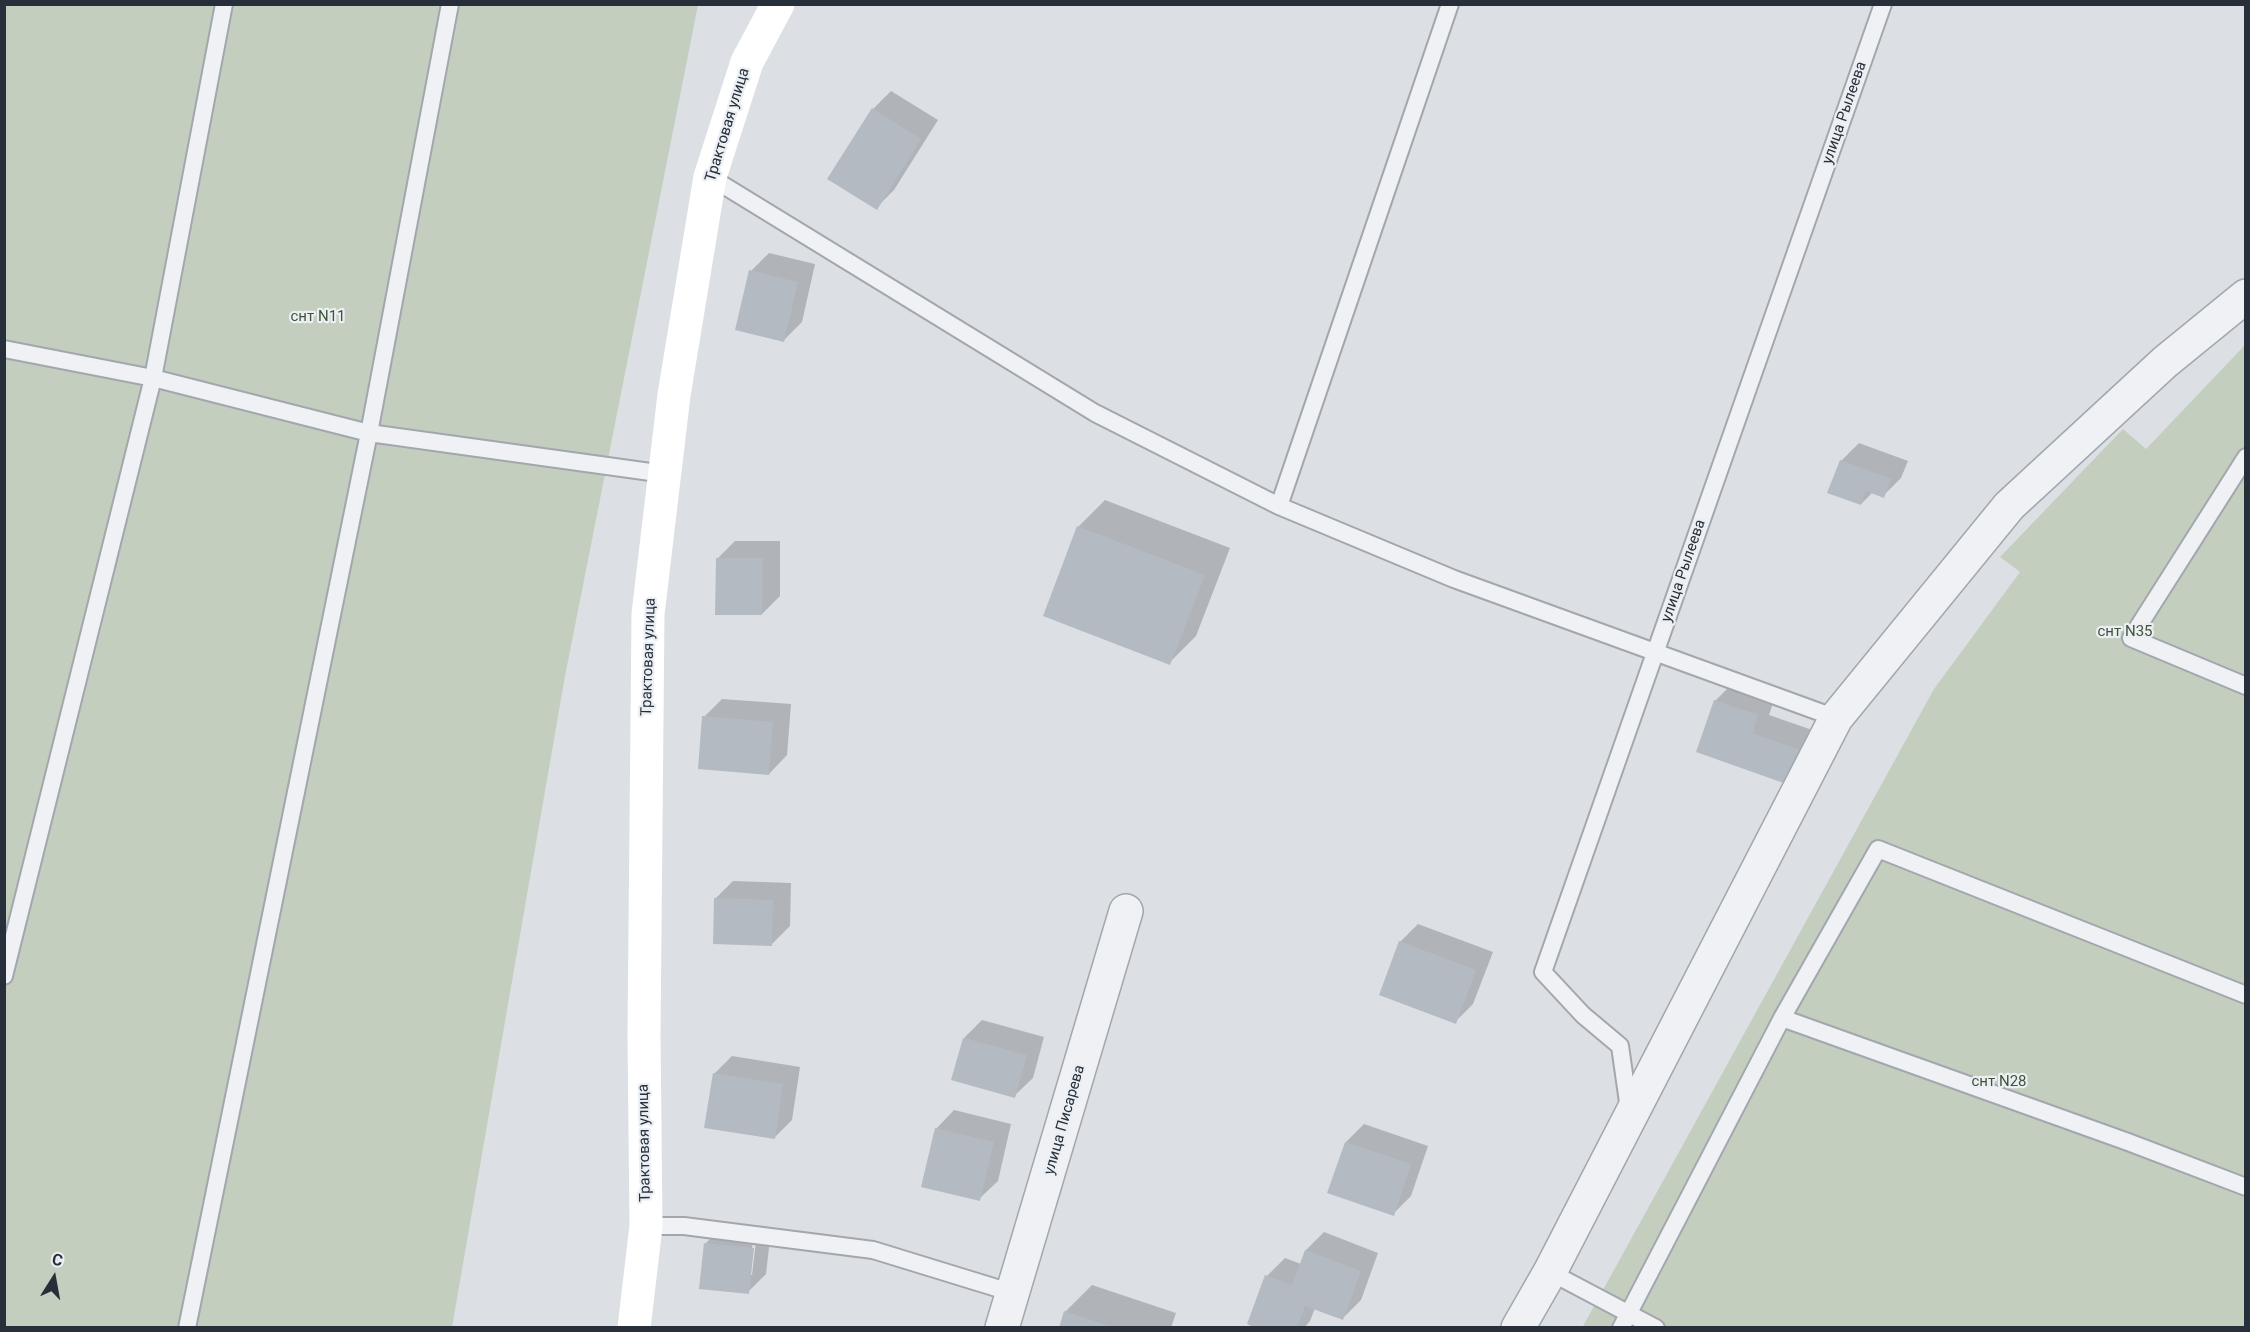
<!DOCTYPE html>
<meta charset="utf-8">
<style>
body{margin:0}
#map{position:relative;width:2250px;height:1332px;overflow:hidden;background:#dce0e5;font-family:Roboto,sans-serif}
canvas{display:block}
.frame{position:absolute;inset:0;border:6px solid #272f3a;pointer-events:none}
.north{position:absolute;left:24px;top:1248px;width:60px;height:60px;-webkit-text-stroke:4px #ebeff3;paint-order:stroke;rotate:11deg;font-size:16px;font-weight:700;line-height:24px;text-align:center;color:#272f3a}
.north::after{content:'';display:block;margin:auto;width:21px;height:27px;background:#272f3a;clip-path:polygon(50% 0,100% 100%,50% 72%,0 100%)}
</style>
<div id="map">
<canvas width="2250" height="1332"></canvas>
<div class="frame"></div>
<div class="north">С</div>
</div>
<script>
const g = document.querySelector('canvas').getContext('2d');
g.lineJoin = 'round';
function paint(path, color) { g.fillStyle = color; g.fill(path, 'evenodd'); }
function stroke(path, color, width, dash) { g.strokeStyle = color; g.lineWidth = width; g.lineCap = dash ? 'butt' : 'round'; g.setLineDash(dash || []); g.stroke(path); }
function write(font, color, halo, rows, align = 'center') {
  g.font = font + ' Roboto,sans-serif'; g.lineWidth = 4.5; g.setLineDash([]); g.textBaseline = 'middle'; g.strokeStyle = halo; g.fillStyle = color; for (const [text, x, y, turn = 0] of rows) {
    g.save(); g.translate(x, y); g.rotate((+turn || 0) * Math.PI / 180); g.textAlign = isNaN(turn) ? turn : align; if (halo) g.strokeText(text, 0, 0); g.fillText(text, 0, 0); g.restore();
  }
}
const green = new Path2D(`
 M5 5H698L565 676 452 1327 5 1328Z
 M2245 345V1327L1582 1328 1934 689 2020 572 2000 557 2123 429 2146 449Z`);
const shadow = new Path2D(`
 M891 91 938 120 894 190 876 208 873 109Z
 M769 253 815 264 802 322 784 340 751 271Z
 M1859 443 1908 461 1901 478 1883 496 1873 492 1861 504 1841 461Z
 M1105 500 1230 548 1196 636 1169 663 1078 527Z
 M735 541H780V596L762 614 717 559Z
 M1733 683 1775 697 1769 715 1821 733 1791 784 1715 701Z
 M722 699 791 704 787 755 769 774 704 717Z
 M733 881 791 883 790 926 772 944 715 899Z
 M1418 924 1493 952 1473 1004 1455 1022 1400 942Z
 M982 1020 1044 1037 1033 1078 1014 1096 964 1038Z
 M732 1056 800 1067 792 1120 774 1138 714 1074Z
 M954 1110 1011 1124 998 1181 979 1199 936 1129Z
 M1364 1124 1428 1146 1411 1196 1393 1214 1346 1142Z
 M724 1225 771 1230 766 1274 748 1292 706 1243ZM753 1240 756 1241 752 1275H749Z
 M1324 1232 1378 1253 1361 1300 1343 1318 1315 1308 1310 1321 1304 1328H1260L1267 1276 1285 1258 1301 1264 1306 1250Z
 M1092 1285 1176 1313 1171 1328H1060L1065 1312Z`);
const building = new Path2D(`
 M872 108 921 139 877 210 827 179Z
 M749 270 798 282 784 342 735 330Z
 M1840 460 1891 479 1884 498 1866 491 1861 505 1827 493Z
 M1077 526 1205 575 1170 665 1043 616Z
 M716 558H763L762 615H715Z
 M1714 700 1758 715 1752 733 1803 751 1792 786 1696 752Z
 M702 716 773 722 769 775 698 769Z
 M714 898 773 900 772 946 713 944Z
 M1399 941 1476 970 1456 1024 1379 995Z
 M963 1038 1027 1055 1015 1098 951 1080Z
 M713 1073 783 1084 775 1139 704 1128Z
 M935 1128 994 1142 980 1201 921 1187Z
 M1345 1142 1411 1164 1394 1216 1327 1193Z
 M704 1243 754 1248 749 1294 699 1289Z
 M1305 1250 1361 1271 1343 1320 1305 1306 1297 1328H1256L1247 1324 1265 1275 1292 1285Z
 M1064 1311 1112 1327V1328H1059Z`);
const lane = new Path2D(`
 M710 177 1095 413 1279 506 1454 579 1836 718
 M4 349 153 378 369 433 665 474
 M2246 457 2131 638 2246 686
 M1279 506 1450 4
 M4 976 153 378 224 4
 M1782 1018 2128 1142 2246 1187
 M1629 1109 1620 1046 1583 1015 1543 972 1883 4
 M646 1226H684L873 1250 1013 1293
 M1550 1272 1656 1328
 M187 1328 369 433 450 4
 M1621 1328 1782 1018 1878 849 2246 995`);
const street = new Path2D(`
 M1002 1328 1126 911
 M1518 1328 1550 1272 1836 718 2009 506 2165 362 2246 296`);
const secondary = new Path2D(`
 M634 1328 646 1226 644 1034 648 614 674 395 710 177 747 62 778 4`);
const streetNames = [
 ["улица Рылеева",1845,113,-71],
 ["Трактовая улица",728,125,-73],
 ["улица Рылеева",1684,571,-71],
 ["Трактовая улица",649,657,-88],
 ["улица Писарева",1065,1120,-74],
 ["Трактовая улица",645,1143,-91]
];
const parkNames = [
 ["снт N11",318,317],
 ["снт N35",2125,632],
 ["снт N28",1999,1082]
];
paint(green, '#c3cebe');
paint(shadow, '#0003');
paint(building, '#b4bac1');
stroke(lane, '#a2a7ae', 20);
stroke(street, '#a2a7ae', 36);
stroke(lane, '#eff1f4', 16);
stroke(street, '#eff1f4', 33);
stroke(secondary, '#fff', 33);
write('15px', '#272f3a', '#ebeff3', streetNames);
write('15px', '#3d5536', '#ebeff3', parkNames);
</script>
